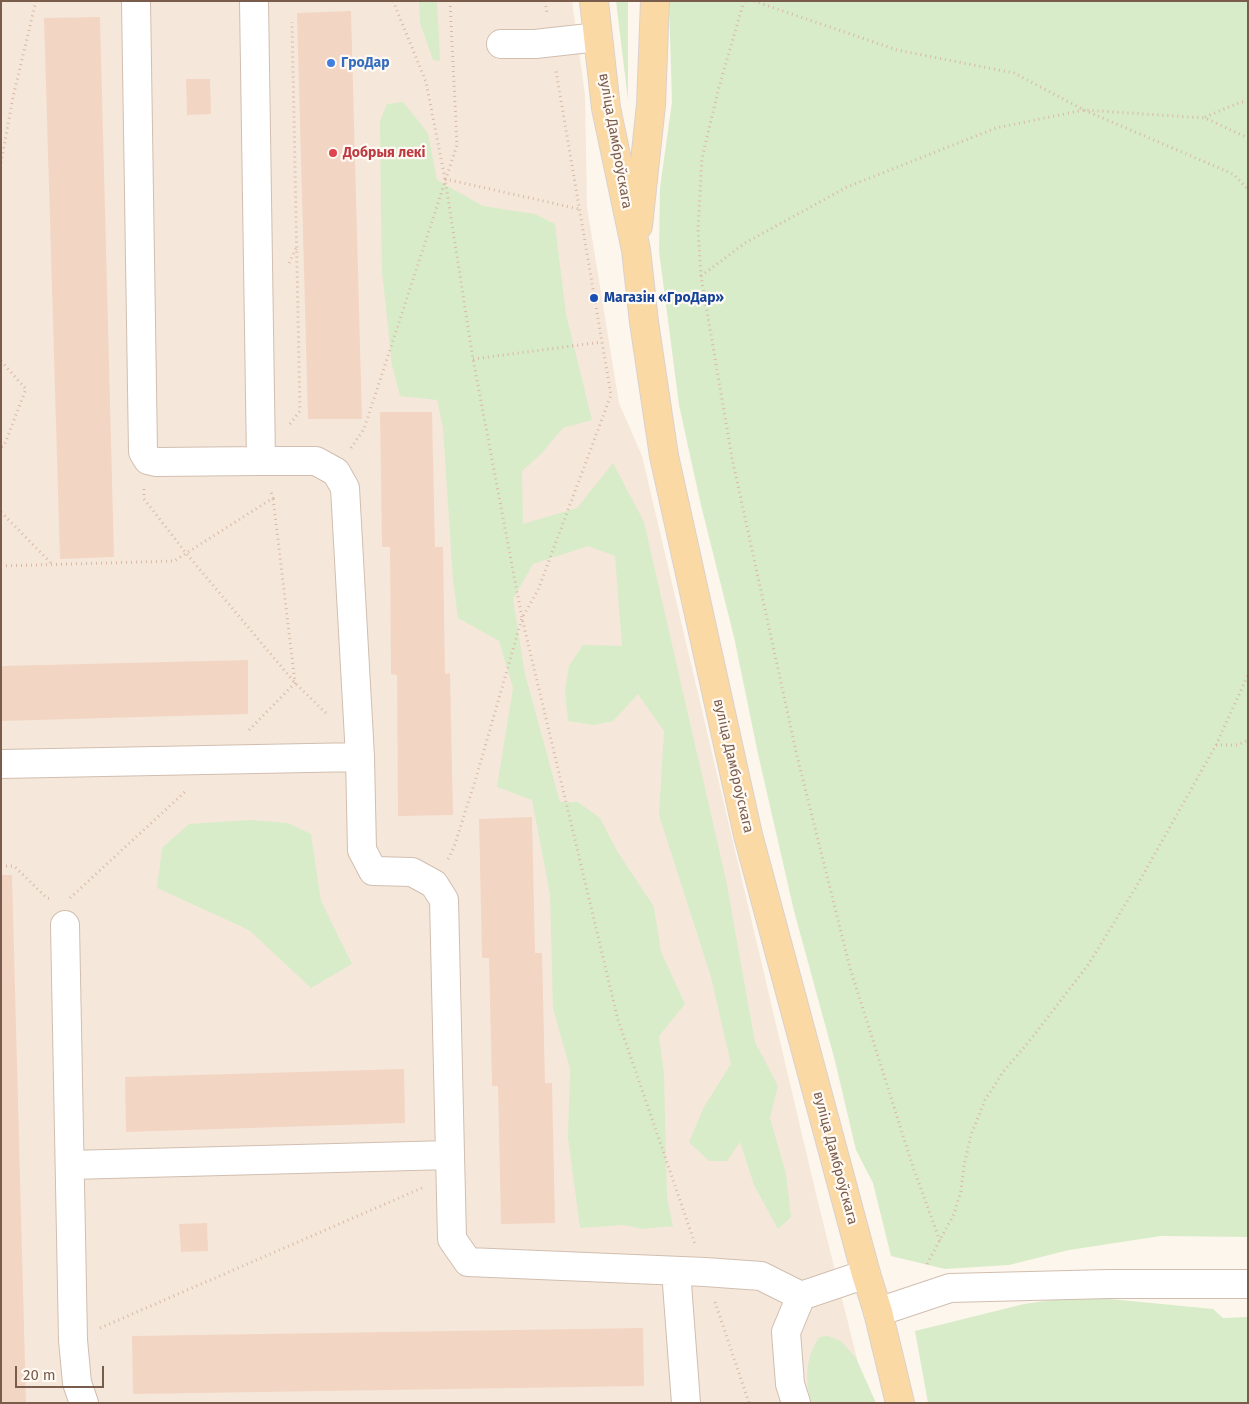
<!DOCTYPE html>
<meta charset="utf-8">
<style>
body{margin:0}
#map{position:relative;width:1249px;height:1404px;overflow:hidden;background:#fdf6ec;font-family:"Fira Sans",sans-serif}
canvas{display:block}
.frame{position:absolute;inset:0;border:2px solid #7a5c4d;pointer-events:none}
.scale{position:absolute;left:15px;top:1366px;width:89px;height:22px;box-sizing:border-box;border:2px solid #7a5c4d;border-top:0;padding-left:6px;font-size:15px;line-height:18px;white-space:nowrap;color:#7a5c4d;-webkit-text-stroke:4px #fffaf3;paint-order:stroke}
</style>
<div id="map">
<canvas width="1249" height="1404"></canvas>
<div class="frame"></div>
<div class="scale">20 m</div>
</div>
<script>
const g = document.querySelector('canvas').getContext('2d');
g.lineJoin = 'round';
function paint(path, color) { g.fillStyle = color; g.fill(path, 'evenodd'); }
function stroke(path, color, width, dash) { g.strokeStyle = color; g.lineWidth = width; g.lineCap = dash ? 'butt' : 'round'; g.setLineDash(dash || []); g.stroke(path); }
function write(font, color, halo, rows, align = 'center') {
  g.font = font + ' "Fira Sans",sans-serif'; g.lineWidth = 4.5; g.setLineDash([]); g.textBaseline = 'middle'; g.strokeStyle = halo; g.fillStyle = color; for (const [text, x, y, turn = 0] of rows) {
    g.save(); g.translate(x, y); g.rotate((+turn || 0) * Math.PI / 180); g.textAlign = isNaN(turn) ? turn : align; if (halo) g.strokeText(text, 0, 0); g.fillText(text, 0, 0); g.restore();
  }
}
const residential = new Path2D(`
 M1 1H572L585 95 587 207 619 403 642 456 817 1198 868 1403H1Z`);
const green = new Path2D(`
 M419 1H437L440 61 433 60 420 23Z
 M616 1H628V100Z
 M669 1H1248V1237L1161 1236 1069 1250 1009 1265 945 1269 891 1256 873 1183 856 1150 835 1061 794 911 758 754 734 637 700 501 679 405 659 251 660 188 672 102Z
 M403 102 428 133 437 180 483 206 535 214 555 224 566 314 592 420 563 428 541 454 522 471 523 524 577 508 613 463 644 522 726 880 755 1042 778 1086 770 1118 786 1174 791 1217 778 1229 754 1185 740 1142 727 1161H709L689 1142 704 1107 731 1064 711 977 659 815 664 731 638 694 613 721 593 725 568 721 565 691 569 666 583 645 622 646 615 556 588 546 533 564 513 599 525 674 560 802H578L600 818 617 851 654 907 661 952 685 1004 659 1036 664 1073 667 1197 673 1226 642 1229 624 1225 580 1228 568 1138 570 1069 553 1008 550 894 532 800 497 787 513 688 499 641 458 618 453 580 443 428 437 400 400 396 392 365 382 271 381 214 380 121 387 104Z
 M250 820 288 823 311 834 321 901 352 964 311 988 249 930 157 888 162 848 189 824Z
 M1079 1296 1213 1309 1223 1318 1248 1317V1403H928L915 1331 1024 1304Z
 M828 1336 841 1341 856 1358 876 1403H811C805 1377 805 1360 819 1337Z`);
const building = new Path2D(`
 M351 11 362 419H308L297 13Z
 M100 17 114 557 60 559 44 18Z
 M186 79H210L211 114 187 115Z
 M380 412H432L435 547H443L445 674 450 673 453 815 398 816 397 675 391 674 390 547H382Z
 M248 660V714L1 721V666Z
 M532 817 535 953H542L545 1083H552L555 1223 501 1224 498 1086H492L489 958H482L479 819Z
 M1 875H12L26 1403H1Z
 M404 1069 405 1123 126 1132 125 1077Z
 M207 1223 208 1251 181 1252 179 1224Z
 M643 1328 644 1386 133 1394 132 1336Z`);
const path = new Path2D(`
 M393 1 426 82 445 179 473 359 522 618 618 1020 695 1244
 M545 1 547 13
 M744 1 719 87 702 158 698 229 701 276 732 458 797 756 850 968 913 1167 940 1241
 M754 1 897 50 1014 73 1084 110 1233 174 1248 189
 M1205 117 1241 102H1248
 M1 163 13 97 36 1
 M445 179 579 209
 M289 263 297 246
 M701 276 745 243 847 187 996 128 1084 110 1205 118 1248 138
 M473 359 602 342
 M1 361 26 389 4 446 1 447
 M290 424 300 411 292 22
 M351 448 364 429 457 145 450 1
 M144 489V499L186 553 295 683 328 715
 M1 512 52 564
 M1 566 174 561 273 498 270 489
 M249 730 295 683 273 498
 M1216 745H1238L1248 740
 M448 859 454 847 476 778 522 618 538 590 611 395 556 71
 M1 866H14L47 898 52 899
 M70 898 187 790
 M927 1264 954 1214 961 1191 964 1165 971 1135 985 1100 1003 1072 1031 1039 1088 965 1139 882 1216 745 1248 675
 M715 1302 749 1403
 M100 1328 422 1188`);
const minor = new Path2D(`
 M136 1 143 452 148 460 157 462 261 461
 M254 1 261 461H316L336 472 345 488 360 757 362 850 373 871 412 872 434 884 444 900 452 1239 468 1262 705 1272 761 1276 801 1296
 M501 44H535L598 37
 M1 764 360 757
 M65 925 73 1340 77 1383 84 1403
 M70 1165 450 1155
 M676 1271 686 1403
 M878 1312 950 1288 1109 1284H1248
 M796 1403 790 1384 786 1332 801 1296 866 1274`);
const major = new Path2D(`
 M594 1 606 108 636 250 644 322 664 456 748 835 866 1274 878 1312 900 1403
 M638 226 651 105 655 1`);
const markers = [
 [331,63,5,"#3f7fe0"],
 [333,153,5,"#e0444e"],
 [594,298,5,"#1a4fb4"]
];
const shopNames = [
 ["ГроДар",341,63]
];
const streetNames = [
 ["вуліца Дамброўскага",615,141,80],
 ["вуліца Дамброўскага",733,766,77],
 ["вуліца Дамброўскага",835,1158,75]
];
const healthNames = [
 ["Добрыя лекі",343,153]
];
const transitNames = [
 ["Магазін «ГроДар»",604,298]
];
paint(residential, '#f5e8da');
paint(green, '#d8ecc9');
paint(building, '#f3d5c3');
stroke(minor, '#d1beb0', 30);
stroke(major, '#dad1cd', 30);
stroke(path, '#d9b8a5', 3, [1, 4]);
stroke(minor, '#fff', 28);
stroke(major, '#fbd9a5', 28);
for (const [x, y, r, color] of markers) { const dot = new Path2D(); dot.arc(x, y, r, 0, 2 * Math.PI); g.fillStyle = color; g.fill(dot); stroke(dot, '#fffaf3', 2); }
write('bold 14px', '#366cbe', '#fffaf3', shopNames, 'left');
write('14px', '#7a5c4d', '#fffaf3', streetNames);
write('bold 14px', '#be3a42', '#fffaf3', healthNames, 'left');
write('bold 14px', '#164399', '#fffaf3', transitNames, 'left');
</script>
